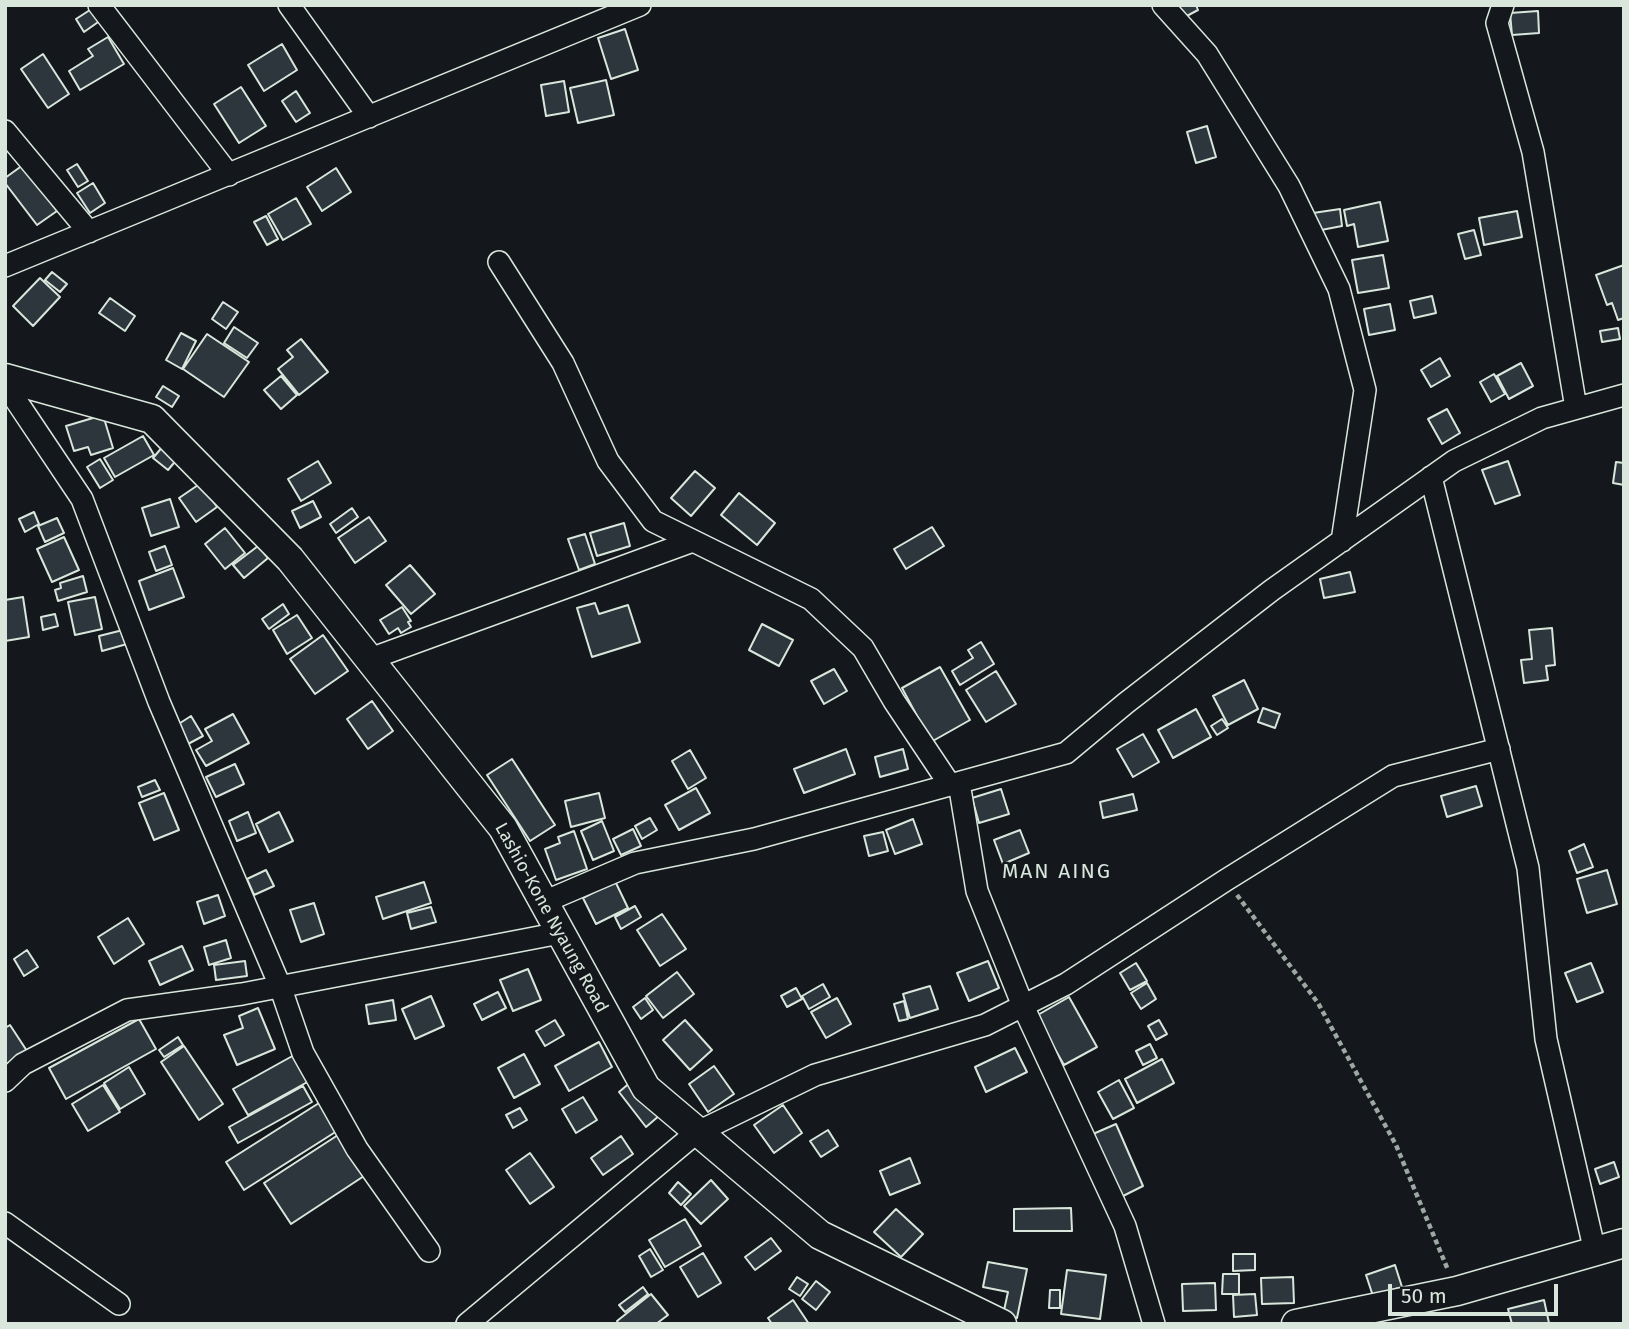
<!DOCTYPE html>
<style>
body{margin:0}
#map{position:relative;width:1629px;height:1329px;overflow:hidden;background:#14181c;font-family:"Fira Sans",sans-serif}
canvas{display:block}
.frame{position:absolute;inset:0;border:7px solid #d8e6dc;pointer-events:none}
.scale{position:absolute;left:1388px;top:1284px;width:170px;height:32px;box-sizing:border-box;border:4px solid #d8e6dc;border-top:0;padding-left:9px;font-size:21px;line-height:24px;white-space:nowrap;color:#d8e6dc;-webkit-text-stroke:5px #14181c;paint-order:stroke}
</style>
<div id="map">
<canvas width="1629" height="1329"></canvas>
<div class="frame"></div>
<div class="scale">50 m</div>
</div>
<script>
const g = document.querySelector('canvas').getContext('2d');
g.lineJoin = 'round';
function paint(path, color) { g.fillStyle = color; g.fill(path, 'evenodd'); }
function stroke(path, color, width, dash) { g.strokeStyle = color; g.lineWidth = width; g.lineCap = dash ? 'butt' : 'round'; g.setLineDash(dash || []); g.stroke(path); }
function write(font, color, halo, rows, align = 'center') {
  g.font = font + ' "Fira Sans",sans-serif'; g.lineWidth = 5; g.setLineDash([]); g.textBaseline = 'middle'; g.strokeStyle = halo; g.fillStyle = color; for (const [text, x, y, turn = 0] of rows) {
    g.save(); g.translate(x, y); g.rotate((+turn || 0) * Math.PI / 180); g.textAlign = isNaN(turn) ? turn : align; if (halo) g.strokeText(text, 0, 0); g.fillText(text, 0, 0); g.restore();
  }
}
const building = new Path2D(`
 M1176 5H1196L1198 10 1183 18Z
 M93 8 101 20 84 32 76 19Z
 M1538 11 1539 33 1512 35 1510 13Z
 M625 29 638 70 611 79 598 38Z
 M108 37 124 64 80 90 69 71 93 56 88 49Z
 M282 44 297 70 264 91 248 65Z
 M43 54 69 94 48 108 21 69Z
 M606 80 614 115 578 123 570 88Z
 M564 81 569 112 546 116 541 85Z
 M241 87 266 126 239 143 214 104Z
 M296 91 310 113 296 122 282 101Z
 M1207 126 1216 157 1196 163 1187 132Z
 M77 164 88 181 78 187 67 170Z
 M23 165 57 211 37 225 5 183V178Z
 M336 168 351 192 322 211 307 187Z
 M93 183 105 203 90 213 77 193Z
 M296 198 311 224 283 240 268 214Z
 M1380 202 1388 241 1358 247 1354 224 1347 226 1344 210Z
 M1340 209 1342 226 1316 231 1313 213Z
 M1517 211 1522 237 1484 245 1479 218Z
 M266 216 278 239 267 245 254 222Z
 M1474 230 1481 255 1465 259 1458 234Z
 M1383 255 1389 288 1358 293 1352 260Z
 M1624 265V318L1618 320 1612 303 1607 305 1596 275Z
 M52 272 67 284 60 292 45 280Z
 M40 278 60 297 33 326 13 306Z
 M1432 296 1436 313 1414 318 1410 301Z
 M110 298 135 316 125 331 99 313Z
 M223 302 238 312 226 329 212 319Z
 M1390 304 1395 330 1369 335 1364 309Z
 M234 327 258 343 247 358 224 343Z
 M1618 328 1620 339 1602 342 1600 331Z
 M181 333 196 341 182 369 166 360Z
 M207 334 249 362 224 397 183 369Z
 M301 339 328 372 299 395 278 369 293 357 287 350Z
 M1440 358 1450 376 1431 387 1421 370Z
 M1521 363 1533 386 1509 399 1497 376Z
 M1494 374 1505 394 1491 402 1480 382Z
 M281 376 297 395 281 409 264 390Z
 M163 386 179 396 172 407 156 397Z
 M1447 409 1460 433 1442 444 1428 419Z
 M103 415 113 448 91 455 88 447 74 451 66 426Z
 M143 436 154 455 115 477 104 458Z
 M164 445 179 457 168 470 153 458Z
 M100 459 113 480 100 488 87 467Z
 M318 461 331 483 301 501 288 479Z
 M1508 461 1520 495 1495 504 1482 470Z
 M1616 462 1624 463V485L1613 483Z
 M695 471 715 488 691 516 671 498Z
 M201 483 217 507 196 522 179 498Z
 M739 493 775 523 757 545 721 515Z
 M170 499 179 527 151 536 142 508Z
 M313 501 321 517 300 528 292 511Z
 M352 508 358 517 336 533 330 524Z
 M34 512 39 524 25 532 19 519Z
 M369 517 386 541 355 563 338 538Z
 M57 518 64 533 45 542 38 526Z
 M624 523 630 546 597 556 590 533Z
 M932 527 944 546 906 569 894 549Z
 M225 528 245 553 225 569 205 544Z
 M585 534 595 564 579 570 568 539Z
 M64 537 79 570 52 582 37 549Z
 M165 546 172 565 156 571 149 552Z
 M258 546 268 558 244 578 233 565Z
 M410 565 435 594 411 614 386 585Z
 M173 568 184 597 149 610 139 581Z
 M1350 572 1355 592 1324 598 1320 579Z
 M83 576 87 592 58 601 55 590 61 588 60 583Z
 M23 597 29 637 5 641V600Z
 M95 597 102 629 75 635 68 602Z
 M595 603 599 614 628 605 640 642 592 657 577 608Z
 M283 604 289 614 269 629 262 619Z
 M402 607 411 621 408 622 411 627 401 633 398 628 389 634 380 620Z
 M55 614 58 626 43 630 41 617Z
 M297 615 312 638 287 654 273 630Z
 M762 624 793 640 779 666 749 650Z
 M1552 628 1555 665 1546 666 1548 680 1524 683 1521 660 1532 659 1529 630Z
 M123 630 127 644 102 651 99 636Z
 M323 635 348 671 315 694 290 659Z
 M981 642 994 664 960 685 952 671 973 658 968 650Z
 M940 667 970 720 931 742 902 688Z
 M834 669 847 691 824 704 811 681Z
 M996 671 1016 704 986 722 966 690Z
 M1244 680 1258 709 1228 725 1213 696Z
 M372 701 393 731 368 749 347 719Z
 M1263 708 1280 714 1275 728 1258 722Z
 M1196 709 1211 737 1173 758 1158 730Z
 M233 714 249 743 206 766 196 750 212 741 205 729Z
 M191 716 203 736 188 744 177 725Z
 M1222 719 1228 728 1217 735 1211 726Z
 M1143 734 1159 762 1133 777 1117 749Z
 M846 749 855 774 804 793 794 769Z
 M903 749 908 769 880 777 875 757Z
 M690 750 706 778 688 789 672 761Z
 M512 759 555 825 530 841 487 775Z
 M235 764 244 784 216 797 206 777Z
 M155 780 160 790 142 797 138 787Z
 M1476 786 1482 806 1447 817 1441 796Z
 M696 788 710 813 679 830 665 805Z
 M1001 789 1009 814 979 823 972 798Z
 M164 793 179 830 154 840 139 803Z
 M599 793 605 818 571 827 565 801Z
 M1133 794 1137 810 1103 818 1100 802Z
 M248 812 256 833 237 841 229 821Z
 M279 812 293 841 269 852 256 824Z
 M650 818 657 830 642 839 635 826Z
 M913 819 922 844 895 854 886 830Z
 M602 821 614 851 593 860 581 831Z
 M633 829 641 846 621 855 613 839Z
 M1020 830 1029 853 1003 864 994 840Z
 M574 831 587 869 556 880 545 849 560 843 558 837Z
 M883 832 888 851 869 856 864 836Z
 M1584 844 1593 867 1577 873 1569 851Z
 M266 870 274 886 254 895 247 879Z
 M1607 870 1617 904 1587 913 1577 879Z
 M615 881 628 908 596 924 583 898Z
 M424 882 431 903 383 919 376 897Z
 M218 895 225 916 204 924 197 902Z
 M314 903 324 934 301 942 290 910Z
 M635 906 641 917 621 929 615 917Z
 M431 907 436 922 411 929 407 913Z
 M662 914 686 949 660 966 637 930Z
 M128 918 144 944 114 964 98 937Z
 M226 940 231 958 209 965 204 947Z
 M182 946 193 970 160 985 149 961Z
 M27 950 38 967 24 976 14 959Z
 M245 961 247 976 216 980 214 965Z
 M988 961 999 988 969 1001 957 973Z
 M1136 963 1147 981 1130 990 1120 973Z
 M1591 963 1603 992 1577 1002 1565 973Z
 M528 969 541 1000 513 1011 500 980Z
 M677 972 694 994 663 1018 646 996Z
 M1147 983 1156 999 1141 1009 1131 993Z
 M823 984 830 997 809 1009 802 996Z
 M930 986 938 1009 910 1018 903 994Z
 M796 988 802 999 787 1007 781 996Z
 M498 992 506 1008 482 1020 474 1004Z
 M431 996 444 1026 415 1039 402 1009Z
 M1069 997 1097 1047 1064 1065 1036 1016Z
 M645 998 653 1010 641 1019 633 1007Z
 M837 998 851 1024 826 1038 811 1012Z
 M393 1000 396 1020 369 1024 366 1005Z
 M904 1001 908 1019 899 1021 894 1004Z
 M258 1008 275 1049 237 1065 224 1035 243 1028 239 1016Z
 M139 1019 156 1049 66 1099 49 1068Z
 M555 1020 564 1035 545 1046 536 1031Z
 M685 1020 712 1050 690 1070 663 1040Z
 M1159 1020 1167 1034 1156 1040 1148 1026Z
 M10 1025 27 1051 5 1066V1028Z
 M178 1037 183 1045 164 1057 159 1050Z
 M599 1042 612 1067 569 1091 555 1066Z
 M1150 1044 1157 1058 1143 1065 1136 1051Z
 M184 1046 223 1104 199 1120 161 1062Z
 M1015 1048 1027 1072 986 1092 975 1067Z
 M296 1054 311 1080 248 1115 233 1089Z
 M524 1054 540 1084 514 1098 498 1068Z
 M1162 1059 1174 1083 1137 1103 1125 1079Z
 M714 1066 734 1094 708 1112 689 1084Z
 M129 1067 145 1094 120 1109 104 1083Z
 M1119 1080 1134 1108 1113 1119 1098 1092Z
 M632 1081 660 1115 646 1127 619 1092Z
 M103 1085 120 1112 88 1131 72 1104Z
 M303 1086 312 1102 238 1143 229 1127Z
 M583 1097 597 1120 576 1133 562 1109Z
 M319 1103 337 1131 244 1190 226 1162Z
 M783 1105 802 1133 774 1153 754 1125Z
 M520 1108 527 1120 513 1128 506 1115Z
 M1116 1124 1143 1186 1121 1197 1093 1134Z
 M828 1130 838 1146 821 1157 810 1141Z
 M338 1135 364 1176 291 1224 264 1183Z
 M621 1136 633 1154 603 1175 591 1158Z
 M530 1153 554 1187 530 1204 506 1170Z
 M910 1158 920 1183 890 1195 880 1171Z
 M1614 1162 1619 1177 1600 1184 1595 1169Z
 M711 1180 728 1199 701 1224 684 1206Z
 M678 1182 691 1194 681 1205 669 1193Z
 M1071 1208 1072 1231H1014V1209Z
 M896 1209 923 1234 901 1257 874 1232Z
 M685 1219 701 1246 665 1267 649 1240Z
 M771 1238 781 1251 755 1270 745 1257Z
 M650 1249 663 1270 651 1277 639 1256Z
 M703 1253 721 1283 698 1297 680 1267Z
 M1233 1254H1255V1270L1233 1271Z
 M988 1262 1027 1269 1017 1318 1003 1315 1008 1292 983 1287Z
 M1395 1265 1402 1287 1373 1296 1366 1275Z
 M1067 1270 1106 1275 1100 1319 1061 1314Z
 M1223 1274H1239V1294H1222Z
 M797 1277 808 1284 800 1296 789 1289Z
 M1293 1277 1294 1303 1262 1304 1261 1278Z
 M816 1281 830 1292 816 1310 802 1299Z
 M1215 1283 1216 1310 1183 1311 1182 1284Z
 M643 1287 648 1294 625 1312 619 1305Z
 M1050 1290H1060V1308H1049Z
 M651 1294 668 1315 656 1324H619L617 1321Z
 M1255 1294 1257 1315 1234 1317 1233 1295Z
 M793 1300 809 1324H772L768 1318Z
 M1544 1300 1549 1323 1512 1324 1508 1309Z`);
const path = new Path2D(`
 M1237 895 1318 1003 1396 1145 1448 1270`);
const minor = new Path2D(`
 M99 5 229 175
 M289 5 369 117
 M1163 5 1207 54 1289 186 1339 289 1365 390 1342 541
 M1503 5 1497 23 1533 152 1576 408
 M5 131 89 232
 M499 262 563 363 608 461 653 521 811 599 863 648 894 701 950 785
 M5 266 640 5
 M5 384 82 499 159 702 280 986 303 1053 357 1149 429 1251
 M1431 477 1528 868 1546 1039 1595 1252
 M370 659 693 541
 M959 783 977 891 1023 1006 1125 1226 1154 1324
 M544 902 635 863 754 839 1066 753 1126 703 1272 590 1454 461 1542 418 1624 395
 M5 1081 23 1064 127 1010 242 994 560 933
 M5 1223 119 1304
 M467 1324 696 1133 815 1075 985 1025 1066 984 1226 880 1393 776 1499 749`);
const secondary = new Path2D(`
 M5 378 152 419 290 559 503 828 646 1088 820 1235 1002 1324
 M1296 1324 1457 1291 1624 1243`);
const streetNames = [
 ["Lashio-Kone Nyaung Road",551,918,61]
];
const quarterNames = [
 ["MAN AING",1057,872]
];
paint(building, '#2c363c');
stroke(building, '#d8e6dc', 2);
stroke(minor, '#d8e6dc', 24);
stroke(secondary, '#d8e6dc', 31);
stroke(path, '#9da8a2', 4.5, [5, 3.5]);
stroke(minor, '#14181c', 21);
stroke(secondary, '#14181c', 28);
write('18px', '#d8e6dc', '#14181c', streetNames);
g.letterSpacing = '2px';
write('21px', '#d8e6dc', '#14181c', quarterNames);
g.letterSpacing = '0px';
</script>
